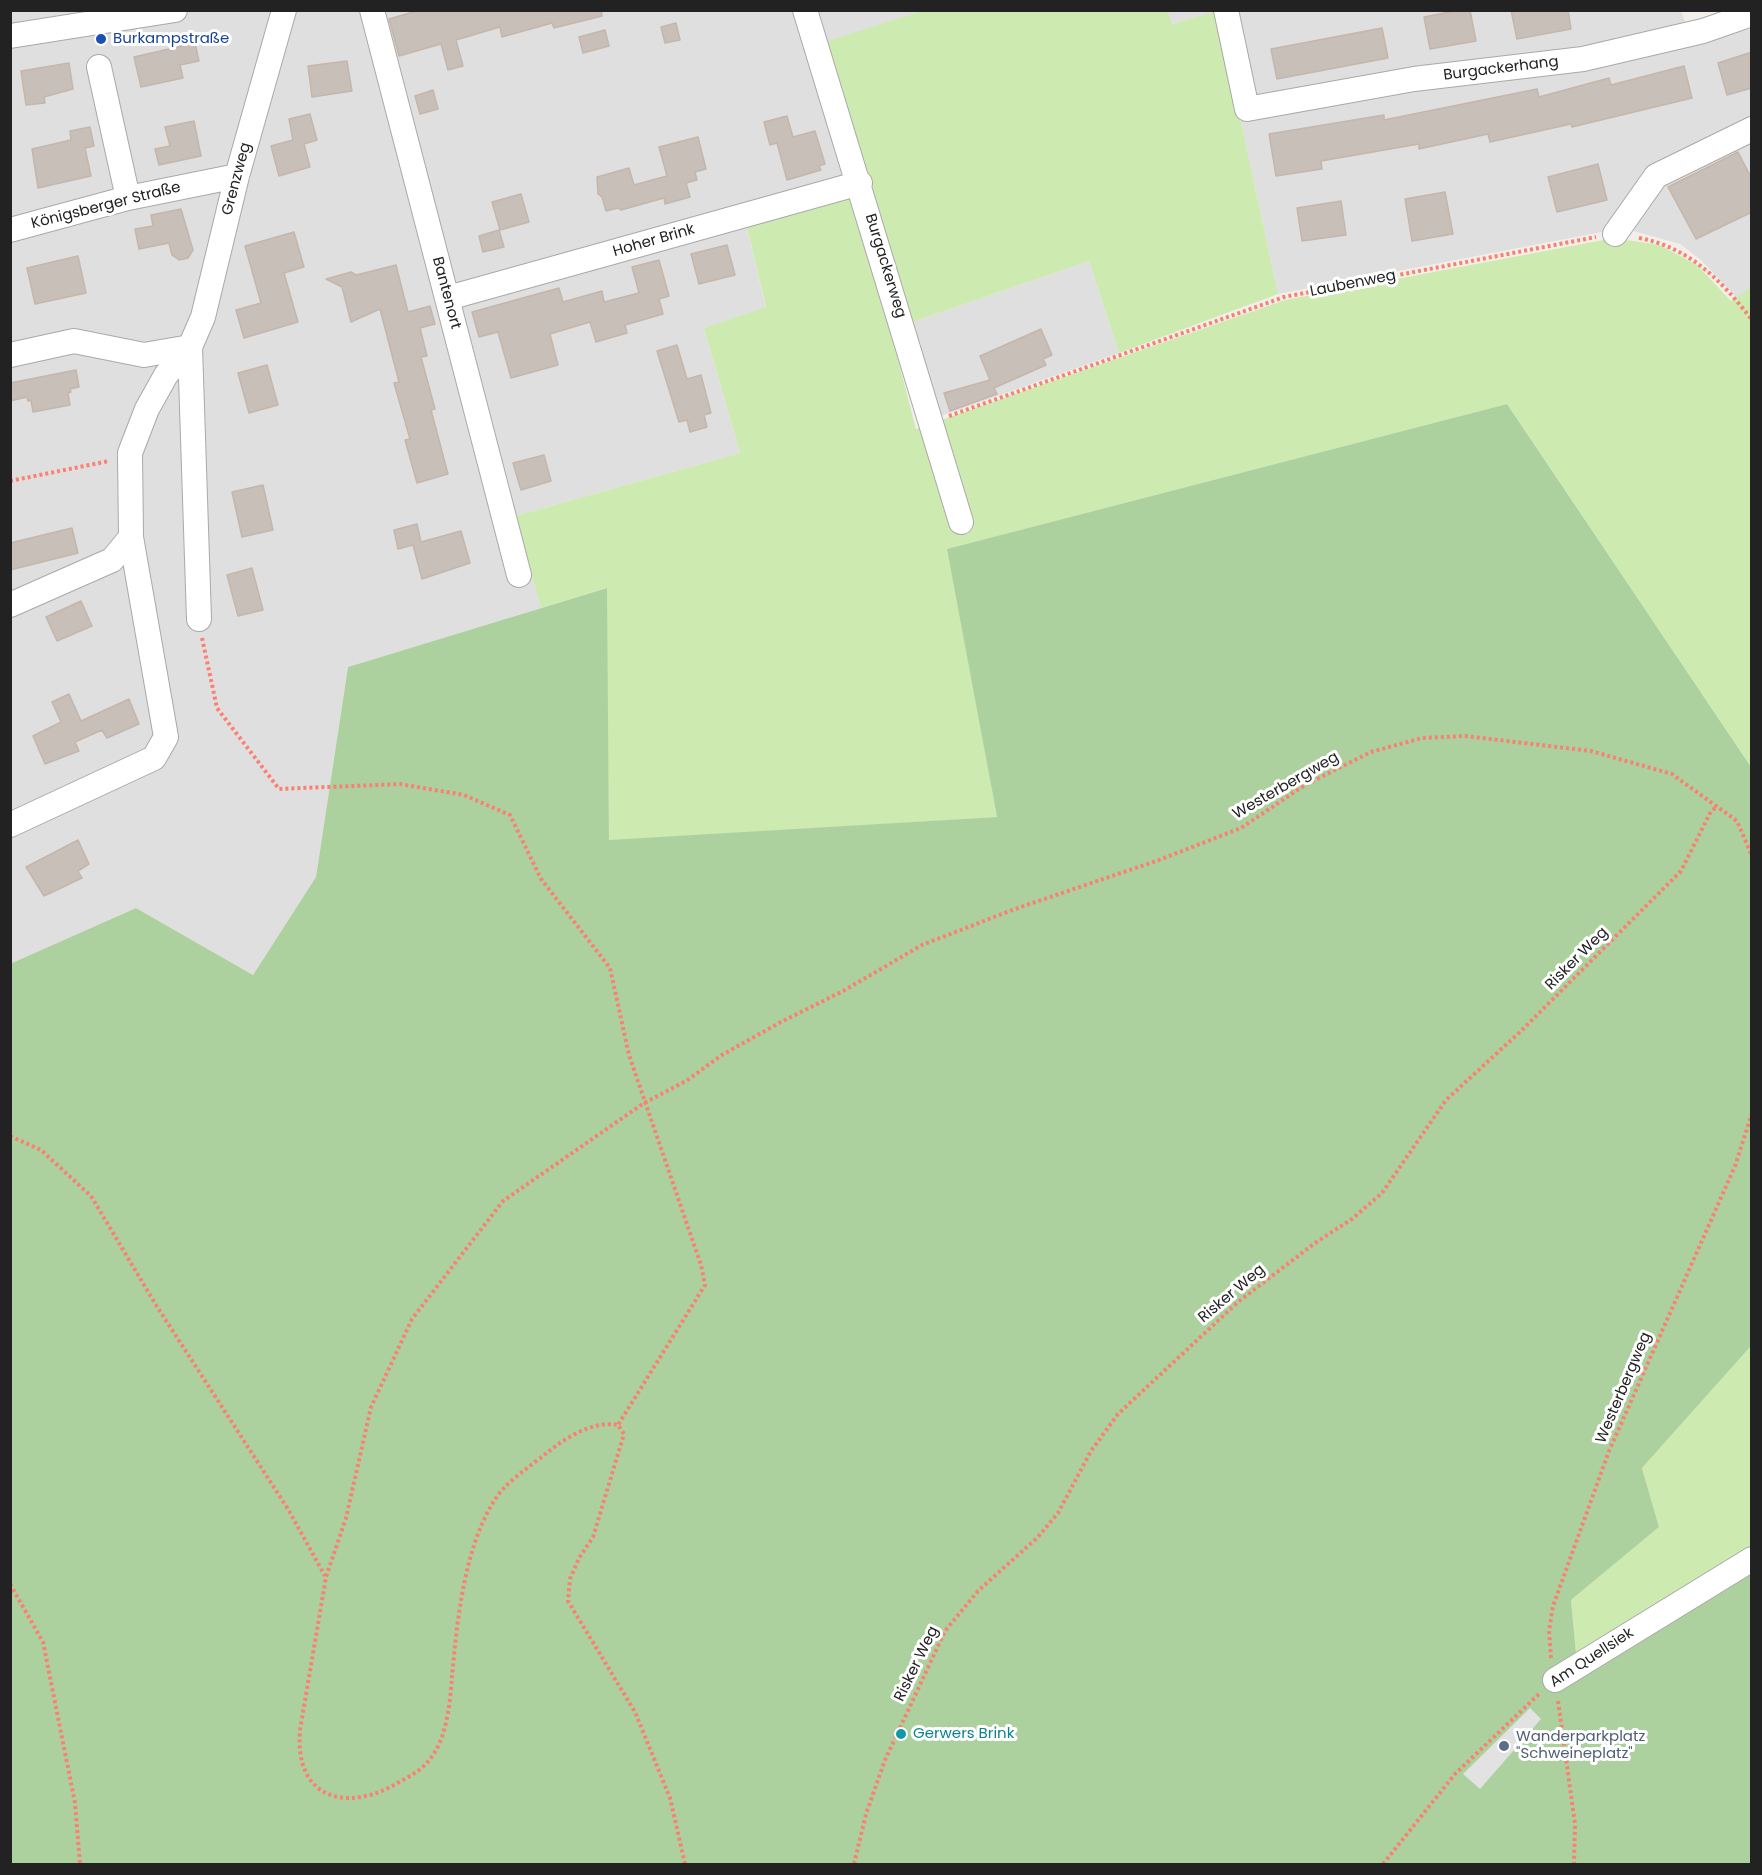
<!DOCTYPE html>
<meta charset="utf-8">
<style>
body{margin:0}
#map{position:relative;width:1762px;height:1875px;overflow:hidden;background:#f2efe9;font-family:Poppins,sans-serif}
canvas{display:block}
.frame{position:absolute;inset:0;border:12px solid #222;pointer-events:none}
</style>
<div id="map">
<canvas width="1762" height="1875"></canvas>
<div class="frame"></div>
</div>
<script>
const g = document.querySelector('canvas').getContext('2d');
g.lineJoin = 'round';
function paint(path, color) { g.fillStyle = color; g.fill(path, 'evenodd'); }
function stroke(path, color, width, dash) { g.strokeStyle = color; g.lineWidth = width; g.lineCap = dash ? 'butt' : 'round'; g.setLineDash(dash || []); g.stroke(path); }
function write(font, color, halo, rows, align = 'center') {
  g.font = font + ' Poppins,sans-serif'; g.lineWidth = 6; g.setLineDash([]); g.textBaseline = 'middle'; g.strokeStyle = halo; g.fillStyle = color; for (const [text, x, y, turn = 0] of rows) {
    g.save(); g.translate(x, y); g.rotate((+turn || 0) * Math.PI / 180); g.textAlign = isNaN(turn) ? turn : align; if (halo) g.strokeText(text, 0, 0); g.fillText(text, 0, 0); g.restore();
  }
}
const residential = new Path2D(`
 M10 11H921L822 44 869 186 745 221 766 308 704 328 740 453 515 516 541 608 348 667 316 877 253 975 136 908 11 964Z
 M1168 11H1681L1693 45 1751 29V287L1737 298 1701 260 1680 244 1623 228 1278 294 1217 12 1171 24Z
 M1089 261 1119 353 935 418 910 323Z`);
const grass = new Path2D(`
 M921 11H1168L1172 24 1217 11 1278 294 1119 353 1089 261 910 323 822 43Z
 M854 190 916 429 1285 300 1614 238 1660 245 1697 265 1731 301 1751 287V767L1507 404 948 549 997 817 609 841 606 588 541 608 515 516 740 453 704 328 766 307 745 220Z
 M1751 1346V1546L1576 1653 1571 1600 1659 1527 1642 1468Z`);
const forest = new Path2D(`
 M1507 404 1751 767V1346L1642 1468 1659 1527 1571 1600 1576 1653 1588 1671 1751 1568V1864H11L10 964 136 908 253 975 316 877 348 667 607 588 609 840 997 817 947 549Z`);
const parking = new Path2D(`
 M1530 1708 1541 1719 1480 1789 1463 1774Z`);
const building = new Path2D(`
 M420 10H601L602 16 554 28 552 23 502 37 500 27 456 40 463 66 448 70 441 44 399 56 389 19Z
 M1459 10H1470L1476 41 1430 49 1424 17Z
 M1511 10H1568L1571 29 1517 39Z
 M676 23 680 40 665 43 661 27Z
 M1382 28 1388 58 1277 79 1271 49Z
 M605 30 609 46 583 53 579 37Z
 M195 43 199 61 180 65 183 78 141 87 134 57Z
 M1752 52V88L1727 95 1718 63Z
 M347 61 352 91 312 97 308 66Z
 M69 63 73 89 44 97 45 103 26 105 21 71Z
 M1684 66 1692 98 1572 127 1571 124 1490 142 1488 134 1419 149V144L1321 161 1322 169 1276 176 1269 134 1384 115V120L1537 89 1539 97 1609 78 1611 85Z
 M433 90 438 109 420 114 415 96Z
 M310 114 317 140 304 144 310 167 279 176 271 146 293 140 289 119Z
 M787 116 793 137 815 131 825 164 819 166 821 170 787 180 777 143 770 145 764 122Z
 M194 121 201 156 159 165 155 149 170 146 165 127Z
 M90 127 94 146 85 148 91 176 38 188 32 149 71 140 70 131Z
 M698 137 706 169 695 172 697 180 686 183 690 197 665 204 664 198 621 210 618 208 606 211 602 197 598 194 597 177 629 168 634 185 667 176 659 147Z
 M1738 152 1752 179V212L1696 239 1668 187Z
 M1598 164 1607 200 1557 212 1548 177Z
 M1445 192 1453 234 1412 241 1405 199Z
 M521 194 529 222 500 230 492 202Z
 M1341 201 1346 235 1302 241 1297 208Z
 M181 209 193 250 188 258 179 260 172 255 169 243 139 249 135 229 153 226 151 215Z
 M499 230 504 247 483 252 479 236Z
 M294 232 304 267 284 273 298 322 244 338 236 310 261 303 245 246Z
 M727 245 735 275 699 284 691 254Z
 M78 256 86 293 35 304 27 268Z
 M659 260 669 296 659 299 663 314 625 325 627 333 596 342 590 322 550 334 558 365 511 378 498 332 479 337 472 312 559 288 563 302 602 291 604 302 639 293 632 267Z
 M396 265 408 312 430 306 435 324 420 328 427 356 421 357 435 409 431 410 448 474 417 483 405 440 410 439 394 383 399 382 380 309 351 322 342 287 326 279 351 272 356 275Z
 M1041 329 1052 355 1043 359 1046 365 994 388 997 394 950 411 944 393 990 380 980 356Z
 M677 345 687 379 701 375 711 413 704 415 707 427 690 432 687 420 679 422 657 351Z
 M267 365 278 405 249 413 238 373Z
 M76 370 79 387 70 389 71 392 68 393 70 405 33 412 31 400 28 401 27 397 10 401V383Z
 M544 455 551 481 521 490 513 463Z
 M263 485 273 530 242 537 232 492Z
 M417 524 421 542 461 531 470 563 422 579 413 545 398 549 394 530Z
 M72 528 78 553 10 570V543Z
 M252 568 263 610 238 616 227 575Z
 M81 601 92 626 57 641 46 617Z
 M69 694 81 721 129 699 139 724 107 738 102 730 75 742 79 751 45 764 33 736 61 722 52 702Z
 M78 840 89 864 78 871 82 878 44 896 26 867Z`);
const path = new Path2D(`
 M1639 238C1689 247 1722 281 1752 320
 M949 416 1284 297 1596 237
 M10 481 109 461
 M202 638 217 708 279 789 400 784 464 795 510 815 541 879 610 968 629 1055 701 1265 705 1285 618 1425
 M10 1136 41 1150 91 1196 156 1305 288 1509 325 1576
 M10 1584 43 1642 75 1803 80 1864
 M1551 1658 1549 1631 1553 1606 1609 1451 1735 1166 1752 1113
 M1558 1701 1575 1824 1574 1864
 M685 1864 670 1798 635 1712 568 1601 570 1579 579 1558 593 1537 624 1434 618 1425C594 1420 565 1438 548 1452 531 1466 505 1482 494 1501 464 1549 457 1621 452 1677 450 1703 447 1738 430 1759 423 1769 412 1775 401 1781 348 1814 294 1800 300 1730L326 1577 346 1518 371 1407 412 1319 503 1201 644 1103 686 1081 722 1055 781 1022 843 991 922 945 1015 909 1159 860 1241 828 1305 785 1371 752 1422 738 1465 736 1591 751 1672 774 1737 821 1752 856
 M854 1864 866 1814 885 1760 945 1631 978 1591 1038 1537 1058 1513 1091 1451 1118 1414 1238 1302 1315 1243 1352 1219 1382 1193 1446 1100 1520 1032 1681 871 1711 811 1717 807
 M1383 1864 1455 1774 1539 1694`);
const minor = new Path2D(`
 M372 10 519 575
 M805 10 961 522
 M1226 10 1247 109 1414 79 1583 59 1703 31 1752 14
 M10 36 175 10
 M99 67 128 198
 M10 230 128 198 237 176
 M1615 234 1656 176 1752 129
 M448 298 860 183
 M10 355 74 341 144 355 190 347 199 619
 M10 605 112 560 131 537
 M10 825 154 758 166 737 131 537 130 453 147 409 166 375 190 347 203 317 237 176 284 10
 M1555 1680 1752 1559`);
const markers = [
 [101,39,6,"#1a4fb4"],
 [901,1734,6,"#0f9aa8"],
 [1504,1746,6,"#5c6f8a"]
];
const transitNames = [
 ["Burkampstraße",113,39]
];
const streetNames = [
 ["Burgackerhang",1501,69,-7],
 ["Grenzweg",237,179,-75],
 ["Königsberger Straße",106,206,-14],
 ["Hoher Brink",654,241,-16],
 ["Burgackerweg",885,266,73],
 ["Laubenweg",1353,284,-11],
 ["Bantenort",446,293,75],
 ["Westerbergweg",1286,786,-30],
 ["Risker Weg",1577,959,-45],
 ["Risker Weg",1232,1294,-40],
 ["Westerbergweg",1624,1388,-67],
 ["Am Quellsiek",1592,1658,-33],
 ["Risker Weg",917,1664,-64]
];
const cultureNames = [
 ["Gerwers Brink",913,1734]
];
const serviceNames = [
 ["Wanderparkplatz",1516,1737],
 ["\"Schweineplatz\"",1516,1754]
];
paint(residential, '#e0dfdf');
paint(grass, '#cdebb0');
paint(forest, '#add19e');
paint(parking, '#e2e2e2');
paint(building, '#c7bfb8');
stroke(building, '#c4b6ab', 1.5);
stroke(minor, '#a9a9a9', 26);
stroke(path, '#fa8072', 4, [3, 3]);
stroke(minor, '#fff', 24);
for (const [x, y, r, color] of markers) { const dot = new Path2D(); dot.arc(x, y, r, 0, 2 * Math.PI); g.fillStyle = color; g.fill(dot); stroke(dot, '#fff', 2); }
write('15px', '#164399', '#fff', transitNames, 'left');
write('15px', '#222', '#fff', streetNames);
write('15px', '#0d838f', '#fff', cultureNames, 'left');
write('15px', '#4e5e75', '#fff', serviceNames, 'left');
</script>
